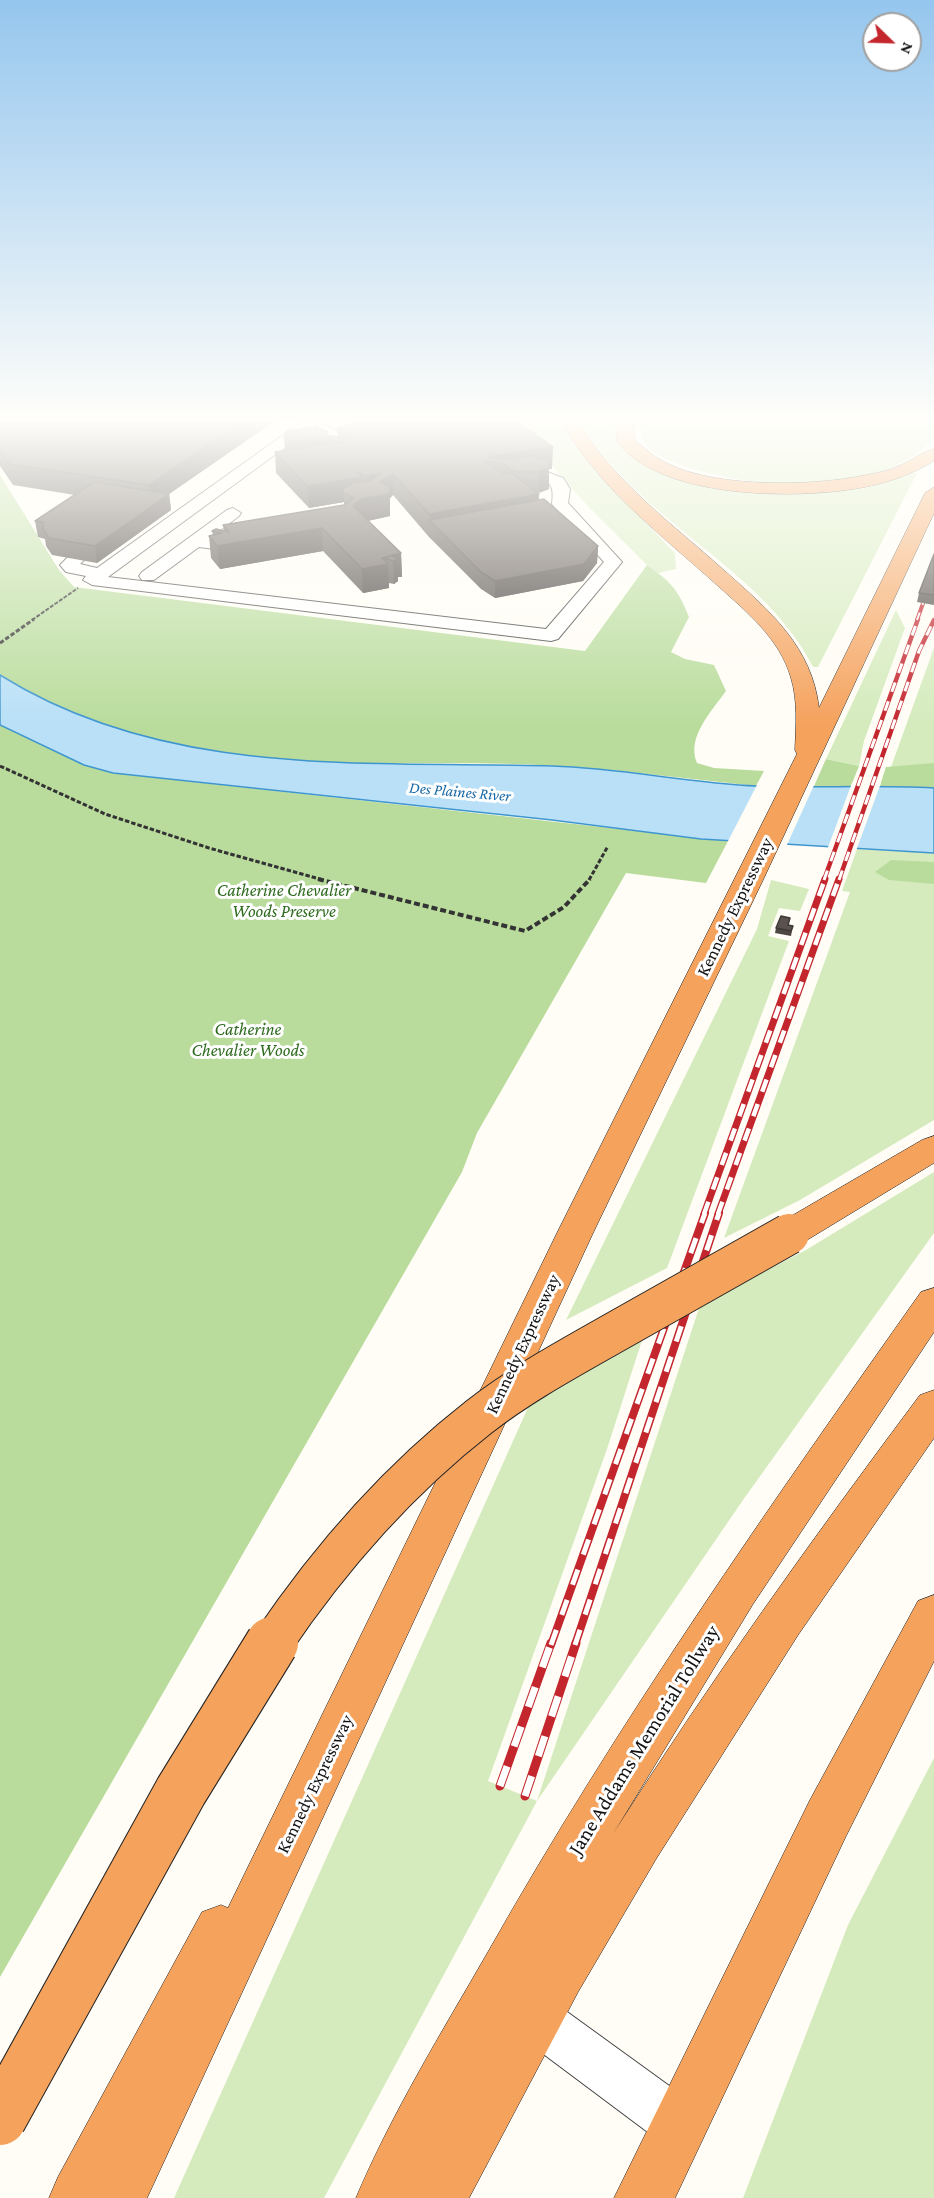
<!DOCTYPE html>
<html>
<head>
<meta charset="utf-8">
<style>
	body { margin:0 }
	#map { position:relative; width:934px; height:2198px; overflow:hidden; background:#fffdf5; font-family:"Crimson Pro",serif }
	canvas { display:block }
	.north { position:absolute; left:862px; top:12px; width:60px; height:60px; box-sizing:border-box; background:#fff; border:2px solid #a0a0a0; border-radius:50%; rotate:113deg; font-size:16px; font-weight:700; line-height:24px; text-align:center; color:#111 }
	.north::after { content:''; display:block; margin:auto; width:21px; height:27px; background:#c4262e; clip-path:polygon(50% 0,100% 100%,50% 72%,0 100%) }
</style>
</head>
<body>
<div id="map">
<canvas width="934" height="2198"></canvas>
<div class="north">N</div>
</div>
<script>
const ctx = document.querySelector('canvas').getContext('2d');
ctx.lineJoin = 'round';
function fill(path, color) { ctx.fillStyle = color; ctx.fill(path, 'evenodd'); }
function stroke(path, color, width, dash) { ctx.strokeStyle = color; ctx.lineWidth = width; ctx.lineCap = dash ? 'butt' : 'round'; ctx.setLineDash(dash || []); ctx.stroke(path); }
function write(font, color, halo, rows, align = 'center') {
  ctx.font = font + ' "Crimson Pro",serif'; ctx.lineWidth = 6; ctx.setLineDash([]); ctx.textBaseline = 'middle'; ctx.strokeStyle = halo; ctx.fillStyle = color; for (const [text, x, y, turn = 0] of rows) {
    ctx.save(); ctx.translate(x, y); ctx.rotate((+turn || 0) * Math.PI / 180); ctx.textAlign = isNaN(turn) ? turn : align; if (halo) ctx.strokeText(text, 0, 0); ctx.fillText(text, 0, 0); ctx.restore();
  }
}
fill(new Path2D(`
	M527,418H558L593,469L675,553L676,569L658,573L647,565C611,527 540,467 527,418Z
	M579,418H620C583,474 775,495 805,493C828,492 852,492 874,486C888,482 903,473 917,473L818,667H813C772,585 681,540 619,473C604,456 588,439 579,418Z
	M646,418H934V438C918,455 899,466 877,473C816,491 747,486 687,467C673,462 648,454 642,438C640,435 641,429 640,425Z
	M896,610L905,628L864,741L859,766L826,759Z
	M934,648V788L880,786L886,767H891Z
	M857,849L934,853V1120L800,1200L724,1238L850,892L842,891Z
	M771,880L809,889L800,911L779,908L768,936L789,941L667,1268L566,1320L757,929Z
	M934,1172V1233L743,1500L537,1801L324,2198H174L530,1403L644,1334L607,1449L488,1781L537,1801L700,1305L806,1250Z
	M934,1758V2198H743L848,1925Z`), '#d5ebbd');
fill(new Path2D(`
	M0,475L59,570L74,587L585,651L647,565C671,582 678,589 689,617L671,652L685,659L714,665L726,691C712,711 686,737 697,763L714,768L764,771L756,786C690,779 623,770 557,766C463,760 369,767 275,760C179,753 82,727 0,675Z
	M0,725L113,773L728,841L706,883L626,873L477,1133L462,1172L0,1977Z
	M826,759L859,766L851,786H814Z
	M934,763V788L880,786L886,767Z
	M891,860L934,862V884L889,880L875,872Z`), '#b9dc9c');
const water = new Path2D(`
	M0,675C166,779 365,761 553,766C621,768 689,783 757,786C816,788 875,785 934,788V853L701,839L552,820L113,773L84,765L0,725Z`);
fill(water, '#b9e0f7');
stroke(water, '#3f96cf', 1.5);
fill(new Path2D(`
	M758,783H815L786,847L727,843Z
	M852,783H881L856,851L827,850Z`), '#fffdf5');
const minor = new Path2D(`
	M307,418H335L358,432L374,429L362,418H377L393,432L386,436L355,441L321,421L108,577L546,629L604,562L552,504C555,480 548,483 528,475L526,472L534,467L563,478L570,489L568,503L622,562L558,639L551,641L92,585L83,580L86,576L66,572L60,565L70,555L76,554L85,559L80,564L97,568Z
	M233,508L241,513L239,516L210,538L222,540L247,535L255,540L253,544L222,550L199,547L154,580H142L139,576L142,572L227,510Z
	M535,1994L552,2001L697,2106L704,2124L697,2142L679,2149L661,2142L518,2035L511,2018L518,2001Z`);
const highway = new Path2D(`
	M560,418H576C611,480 674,525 726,572C770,611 812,647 819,708L925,493L934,487V513L763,880L593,1233L147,2198H49L58,2177L202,1912L221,1905L228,1908L557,1233L797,754L795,750C796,726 798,701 791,678C780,639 747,612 718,586C662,535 595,486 560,418Z
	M622,418H638L633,425L635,439C641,445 648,452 656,457C703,489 812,487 866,475C878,473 891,470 901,465C912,460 922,452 934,449V461C914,473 893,481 870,486C806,500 660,501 617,441V425Z
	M934,1136V1163L802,1243L789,1247L776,1243L771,1234L776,1225L922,1140Z
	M934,1288V1332L753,1604L613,1834C709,1683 813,1538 920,1395L934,1390V1438L798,1635L656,1859L578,1992L469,2198H356C392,2113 442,2032 488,1952C618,1722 769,1507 921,1292Z
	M934,1595V1661L846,1836L675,2198H614L810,1800L918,1601Z`);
stroke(minor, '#444', 2);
stroke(highway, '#222', 1);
stroke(new Path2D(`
	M32,620L78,588`), '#333', 2, [4, 1.5]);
stroke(new Path2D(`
	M0,643L34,619
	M0,766L105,814L209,848L323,880
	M589,880L608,846`), '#333', 3, [4.5, 2]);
stroke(new Path2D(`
	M318,879L525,931L564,907L590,879`), '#333', 4, [6, 3]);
fill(minor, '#fff');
fill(highway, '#f5a25d');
const railFar4 = new Path2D(`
	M917,620L934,573`);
const railFar3 = new Path2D(`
	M824,880L918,619
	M839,880L919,651L934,620`);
const railFar2 = new Path2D(`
	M704,1214L825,879
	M718,1214L839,879`);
const railFar1 = new Path2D(`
	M551,1645L705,1213
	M575,1645L719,1213`);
const rail = new Path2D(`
	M500,1786L551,1643
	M525,1796L576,1643`);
stroke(railFar4, '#c4262e', 4);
stroke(railFar3, '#c4262e', 4.5);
stroke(railFar2, '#c4262e', 7);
stroke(railFar1, '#c4262e', 8);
stroke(rail, '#c4262e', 9);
stroke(railFar4, '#fff', 2, [8]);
stroke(railFar3, '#fff', 3, [10]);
stroke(railFar2, '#fff', 4.5, [13]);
stroke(railFar1, '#fff', 5, [16]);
stroke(rail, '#fff', 7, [21]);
const highwayBridgeFar1 = new Path2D(`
	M271,1645C329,1559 397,1481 479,1417C520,1385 566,1360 610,1335C670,1301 729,1268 789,1234`);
const highwayBridge = new Path2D(`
	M0,2119L181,1791L272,1643`);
stroke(highwayBridgeFar1, '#222', 42, []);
stroke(highwayBridge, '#222', 54, []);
stroke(highwayBridgeFar1, '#f5a25d', 40);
stroke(highwayBridge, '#f5a25d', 52);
fill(new Path2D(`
	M0,418H279L169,494L171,510L97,563L52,555L46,546L45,539L38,537L35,521L75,495L13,485L0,466Z
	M351,421L552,469H549V489L537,493L539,500L598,546L597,563L583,581L495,598L481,589L429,537L393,495L390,498V516L368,521L401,553L402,577H398V581L394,584L389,583V588L363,593L323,551L220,569L211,558L209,536L213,535L212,531L224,530L223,525L344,505V502L309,508L276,473L275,452L285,451L284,437L328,436L338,437L337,428L351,426Z
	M934,554V605L917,602L919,593Z
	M788,925L793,926L791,936L775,933L776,928Z`), '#4d4742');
fill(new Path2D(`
	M248,418H279L169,494L171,510L97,563L95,546L152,506L149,485Z
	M429,418H501L480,433L429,421Z
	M323,439L324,460L296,462L294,441Z
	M553,447L552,469H549V489L539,493V472L504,464L487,457Z
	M381,473L393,474V495L390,498V516L362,522L353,506L361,499L367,497L366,476Z
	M363,477L364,499L354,498L343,493L344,502L309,508L307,486Z
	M539,494L538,516L429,520V514Z
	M322,528L323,551L220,569L217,546Z
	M598,546L597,563L583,581L495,598V581Z
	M401,553L402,577H398V581L394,584L393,561L385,558V565L388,564L389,588L363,593L362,569L382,558Z`), '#3f3936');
const building = new Path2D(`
	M0,418H248L149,485L9,464L0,451Z
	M380,418H403L406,421L426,418H471L457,419L449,426L492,418H513L553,447L487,457L507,460L530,456L549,461V468L539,472H517L507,468L504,464L484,461L503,474L511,473L539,494L429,514L393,474L380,482L390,487L389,494L361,499L353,506L401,553L382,558L388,564L362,569L322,528L217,546L209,536L222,533L212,531L216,529L229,532L223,525L344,505L354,498L343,493L344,488L353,483L370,481L381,473L366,476L357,472L363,477L307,486L275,452L343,442L323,439L294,441L284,437L287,431L315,427L327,431L328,436L351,438L337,428L355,425L351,421Z
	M403,418H425L406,421Z
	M94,482L169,494L95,546L49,538L43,529V522L35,521Z
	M544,499L598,546L584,564L495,581L481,572L429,520Z
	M934,554V595L919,593Z
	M390,556L398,558L393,561L385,558Z
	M781,916L790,918L788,925L793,926L791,931L776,928Z`);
fill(building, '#5a524d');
stroke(building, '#3f3936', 1.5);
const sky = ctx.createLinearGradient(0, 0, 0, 725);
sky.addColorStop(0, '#95c6ee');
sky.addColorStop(0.58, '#fffefa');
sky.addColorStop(1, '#fffefa00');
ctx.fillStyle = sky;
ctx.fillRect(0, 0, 934, 725);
write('italic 16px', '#1768a6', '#fff', [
	["Des Plaines River",460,792,5]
]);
write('italic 18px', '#2f6b1f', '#fff', [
	["Catherine Chevalier",284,890],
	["Woods Preserve",284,911],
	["Catherine",248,1029],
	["Chevalier Woods",248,1050]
]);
write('18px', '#111', '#fff', [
	["Kennedy Expressway",735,907,-64],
	["Kennedy Expressway",523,1344,-65],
	["Kennedy Expressway",315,1784,-64]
]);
write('21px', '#111', '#fff', [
	["Jane Addams Memorial Tollway",644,1740,-58]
]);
</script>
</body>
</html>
